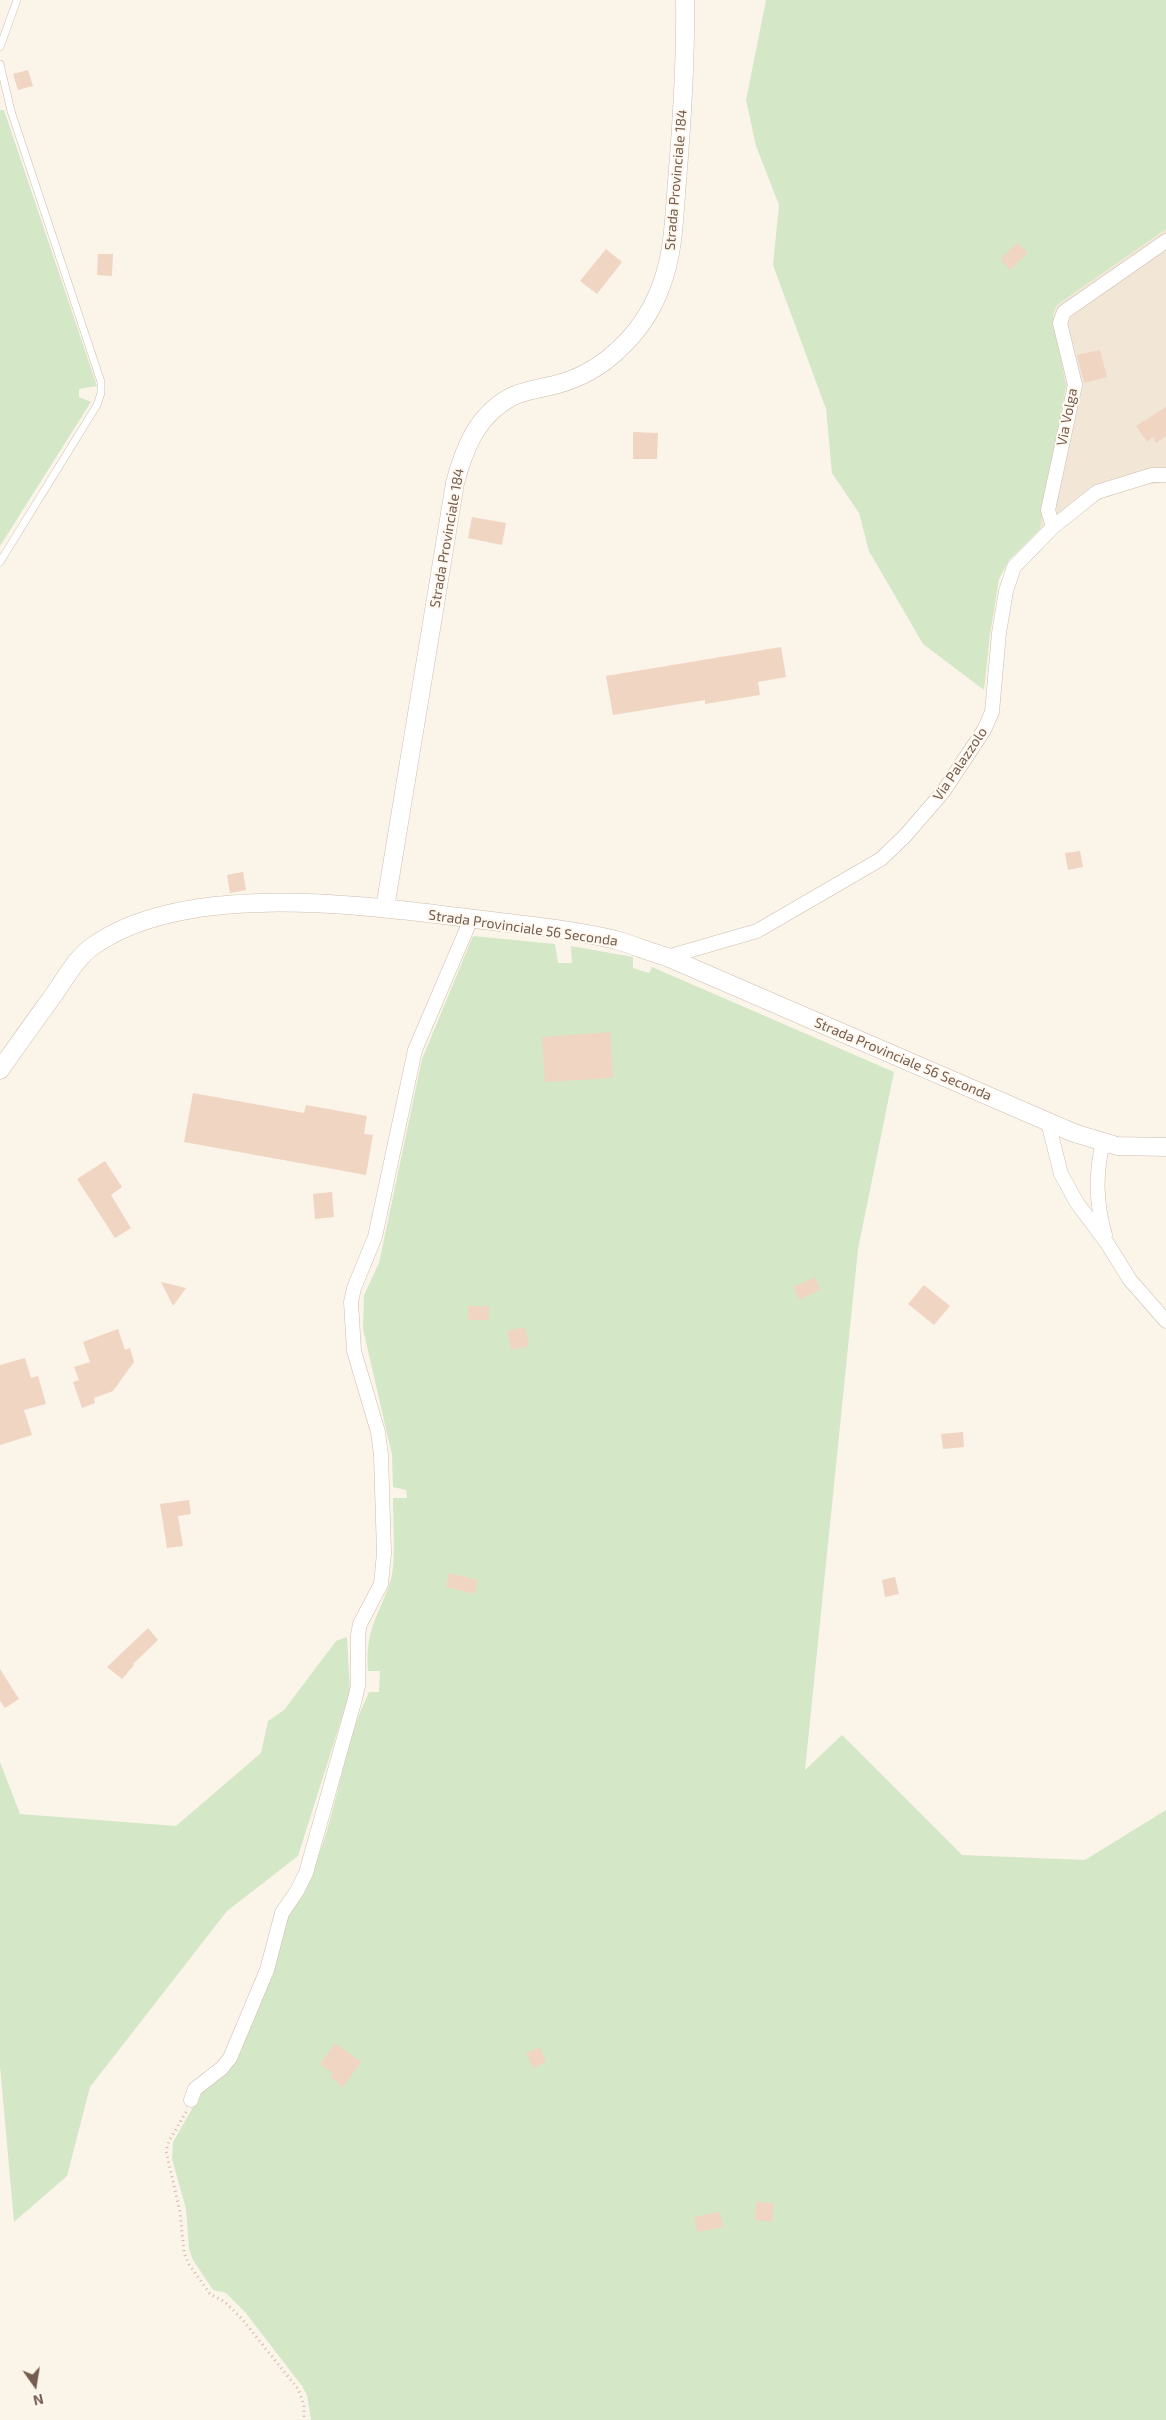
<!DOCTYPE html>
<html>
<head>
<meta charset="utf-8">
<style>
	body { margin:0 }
	#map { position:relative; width:1166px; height:2420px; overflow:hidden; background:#fbf4e9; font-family:"Exo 2",sans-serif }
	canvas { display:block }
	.north { position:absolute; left:10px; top:2360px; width:50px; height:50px; -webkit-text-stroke:4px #fef8ef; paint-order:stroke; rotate:167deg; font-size:14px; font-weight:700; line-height:20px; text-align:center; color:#745c4e }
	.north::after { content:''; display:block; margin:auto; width:18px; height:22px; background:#745c4e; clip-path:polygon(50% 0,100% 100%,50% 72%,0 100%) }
</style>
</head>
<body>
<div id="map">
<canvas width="1166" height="2420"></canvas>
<div class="north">N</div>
</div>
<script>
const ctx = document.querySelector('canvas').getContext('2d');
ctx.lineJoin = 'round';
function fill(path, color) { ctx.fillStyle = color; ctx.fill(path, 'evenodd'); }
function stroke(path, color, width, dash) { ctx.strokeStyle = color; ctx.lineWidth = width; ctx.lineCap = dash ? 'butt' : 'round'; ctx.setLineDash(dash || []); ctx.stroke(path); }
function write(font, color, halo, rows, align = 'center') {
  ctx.font = font + ' "Exo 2",sans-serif'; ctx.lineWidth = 4; ctx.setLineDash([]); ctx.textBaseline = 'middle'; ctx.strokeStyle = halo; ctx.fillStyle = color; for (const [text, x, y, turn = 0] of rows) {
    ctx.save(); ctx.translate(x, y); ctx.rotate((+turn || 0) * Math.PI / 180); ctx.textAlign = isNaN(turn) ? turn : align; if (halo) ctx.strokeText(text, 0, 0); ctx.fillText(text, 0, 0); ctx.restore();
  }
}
fill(new Path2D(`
	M1166,229V482L1141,486L1101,499L1067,524L1040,529L1066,386L1053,314L1057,305Z`), '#f2e7d7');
fill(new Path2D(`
	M766,0H1166V229L1057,305L1053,314L1066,386L1040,529L1009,560L999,579L990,635L984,690L923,644L869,551L859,513L832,473L826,409L773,265L779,205L756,146L746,100Z
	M0,110H4L97,386L79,389V397L91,402L0,546Z
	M473,936L555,944L558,963H572L571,946L633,957V968L649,973L652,967L894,1072L858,1249L805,1770L842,1735L962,1855L1085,1860L1166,1810V2420H311L307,2395L302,2386L245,2312L226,2293L213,2290L193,2260L189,2249L186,2209L172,2159L173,2142L204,2088L224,2074L288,1914C324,1866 334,1800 350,1742C354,1725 362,1708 369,1692H379L380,1671H368C365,1627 379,1617 391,1579C396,1564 393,1517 393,1498H407L406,1490L393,1487L392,1455L363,1329L364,1295L379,1263L422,1059Z
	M347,1637L350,1692L298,1856L227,1911L90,2087L67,2176L14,2222L0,2066V1762L20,1814L176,1826L261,1753L268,1721L284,1710L336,1641Z`), '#d4e8c8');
fill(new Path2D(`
	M28,70L33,86L18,90L13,74Z
	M1017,243L1028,253L1010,270L1000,259Z
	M606,249L622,262L597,294L580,281Z
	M98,254H113L112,276L97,275Z
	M1100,350L1107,377L1084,383L1077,355Z
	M1166,407V436L1156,443L1153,437L1147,442L1136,426Z
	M633,432L658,433L657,459H633Z
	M472,517L506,523L502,545L468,538Z
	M781,647L786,677L758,682L760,695L705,704V700L613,715L606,676Z
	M1080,851L1083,867L1068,870L1065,853Z
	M243,872L246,890L230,893L227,875Z
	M610,1032L613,1078L545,1082L542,1037Z
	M193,1093L304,1113L306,1105L367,1116L364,1134L373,1135L366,1175L184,1142Z
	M105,1161L122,1187L111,1195L131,1228L115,1238L77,1179Z
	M332,1192L334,1217L315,1219L313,1194Z
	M815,1277L820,1290L799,1300L793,1287Z
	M161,1282L186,1288L173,1306Z
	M924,1285L950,1306L934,1325L908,1304Z
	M468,1306H489V1320H468Z
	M525,1327L529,1346L511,1350L507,1331Z
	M118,1329L125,1350L130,1348L134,1362L113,1391L94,1398L95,1403L82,1408L73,1382L79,1380L74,1367L90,1362L83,1342Z
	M25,1358L31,1378L38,1376L46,1404L24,1410L32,1435L0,1445V1365Z
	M963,1432L964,1447L943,1449L941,1434Z
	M189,1500L191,1514L178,1516L183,1546L167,1548L160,1504Z
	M449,1573L478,1580L475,1594L446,1587Z
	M895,1577L899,1594L885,1597L882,1580Z
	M148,1628L158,1640L133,1664L134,1665L122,1679L107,1667Z
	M0,1669L19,1699L5,1708L0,1701Z
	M335,2043L361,2062L343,2087L330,2077L333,2073L320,2064Z
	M540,2047L546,2062L533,2068L526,2053Z
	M756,2202L774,2203L772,2222L755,2220Z
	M720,2212L723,2227L697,2232L694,2217Z`), '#efd5c2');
const service = new Path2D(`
	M0,47L17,0
	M0,64L11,111L101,382V393L97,405L0,562`);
const minor = new Path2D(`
	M1053,527L1048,510L1075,385L1060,323L1064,312L1166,241
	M667,957L757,931L881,859L905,836L943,792L984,730L992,712L999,633L1006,591L1014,567L1053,527L1097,492L1152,475H1166
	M1048,1122L1061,1174L1077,1203L1107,1243L1130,1280L1166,1321
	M1103,1142C1095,1175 1096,1203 1105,1235
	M191,2100L195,2089L222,2068L230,2058L267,1970L282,1913L297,1891L306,1873L355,1699L358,1686V1635L360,1624L381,1584L384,1553L381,1455L378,1432L354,1351L351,1302L354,1288L375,1237L415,1050L471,919`);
const tertiary = new Path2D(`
	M385,908L455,483C464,449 477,415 511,397C525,390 543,388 558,384C580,378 600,367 617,351C636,334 652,311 661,286C674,253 674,216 677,182C682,121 686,61 685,0
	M0,1070C18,1044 37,1018 55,993C66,977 77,957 93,946C183,882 354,904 459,917C511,924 566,928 616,940C633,945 650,952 667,957L1074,1133L1117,1146L1166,1147`);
stroke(service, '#cdbdaf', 8);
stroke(minor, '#cdbdaf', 15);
stroke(tertiary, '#cdbdaf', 19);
stroke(new Path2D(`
	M186,2112L169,2141L166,2151L180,2212L184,2252L188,2263L210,2294L225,2302L242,2319L298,2389L304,2405V2420`), '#d4b8a5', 3, [1, 4]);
stroke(service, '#fff', 7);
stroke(minor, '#fff', 14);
stroke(tertiary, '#fff', 18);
write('14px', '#745c4e', '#fef8ef', [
	["Strada Provinciale 184",676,180,-85],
	["Via Volga",1067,417,-79],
	["Strada Provinciale 184",447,538,-80],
	["Via Palazzolo",960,764,-56],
	["Strada Provinciale 56 Seconda",523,928,8],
	["Strada Provinciale 56 Seconda",903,1059,23]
]);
</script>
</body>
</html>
